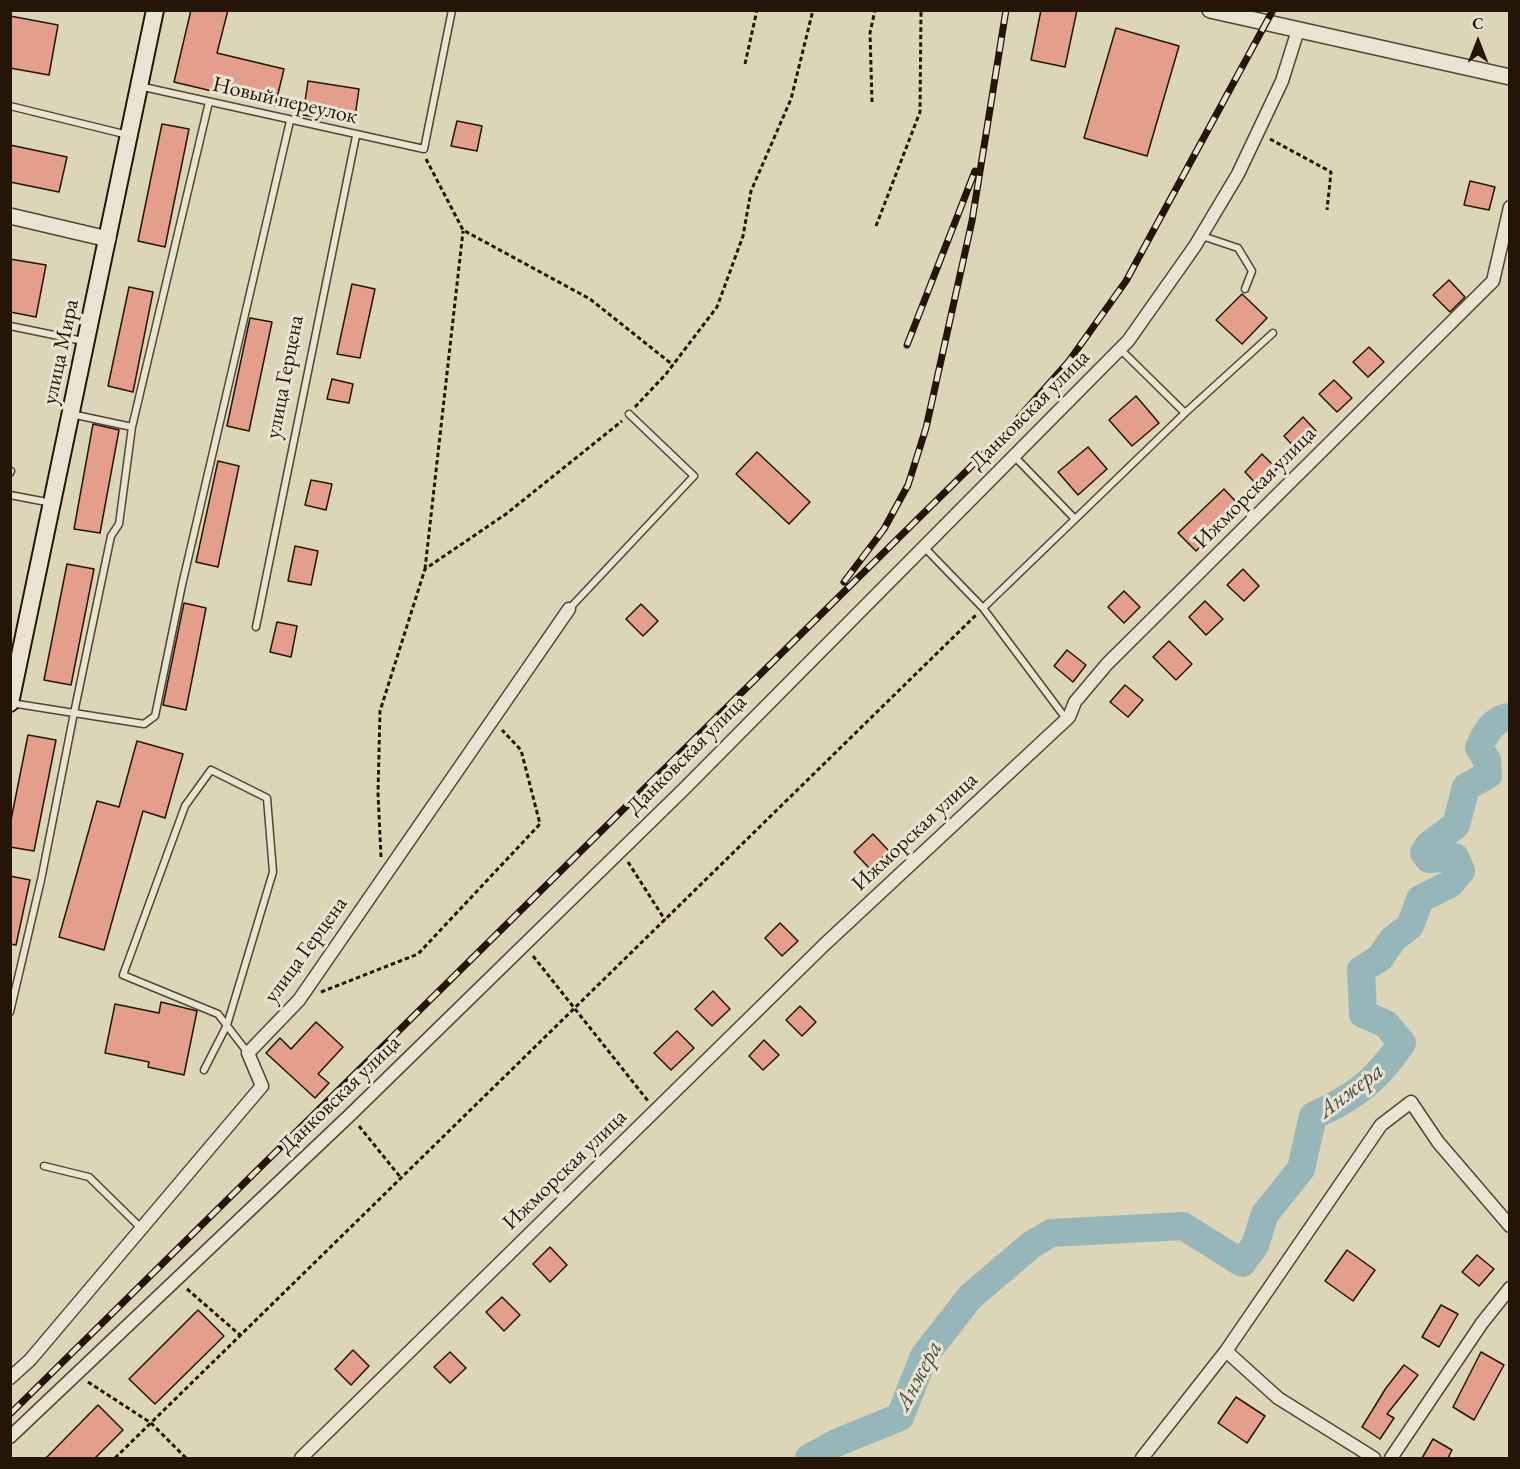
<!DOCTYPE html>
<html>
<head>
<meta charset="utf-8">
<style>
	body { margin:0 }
	#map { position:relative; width:1520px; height:1469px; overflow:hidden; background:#dcd5b8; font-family:"EB Garamond",serif }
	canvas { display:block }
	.frame { position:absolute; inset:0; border:12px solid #241506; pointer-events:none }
	.north { position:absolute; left:1448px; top:12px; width:60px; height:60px; -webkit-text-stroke:4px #e8e4d1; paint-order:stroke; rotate:0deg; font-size:16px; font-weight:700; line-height:24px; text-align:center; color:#241506 }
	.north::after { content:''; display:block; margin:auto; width:21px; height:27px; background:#241506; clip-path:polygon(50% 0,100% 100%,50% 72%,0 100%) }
</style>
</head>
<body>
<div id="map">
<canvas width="1520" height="1469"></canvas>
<div class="frame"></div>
<div class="north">С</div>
</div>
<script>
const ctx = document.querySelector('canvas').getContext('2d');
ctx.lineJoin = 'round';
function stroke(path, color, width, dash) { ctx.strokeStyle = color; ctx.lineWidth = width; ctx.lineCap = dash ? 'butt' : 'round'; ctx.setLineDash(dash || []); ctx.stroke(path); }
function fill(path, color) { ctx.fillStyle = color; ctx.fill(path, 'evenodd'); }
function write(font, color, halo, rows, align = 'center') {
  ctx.font = font + ' "EB Garamond",serif'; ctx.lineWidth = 6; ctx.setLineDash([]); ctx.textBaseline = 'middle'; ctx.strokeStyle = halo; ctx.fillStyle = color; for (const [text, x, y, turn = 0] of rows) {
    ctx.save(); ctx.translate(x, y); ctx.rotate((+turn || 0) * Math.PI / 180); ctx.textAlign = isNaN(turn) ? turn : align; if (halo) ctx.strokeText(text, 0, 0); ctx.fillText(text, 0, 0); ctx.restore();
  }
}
stroke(new Path2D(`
	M809,1458L836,1443L900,1417L924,1356L970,1297L1031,1245L1051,1233L1183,1226L1242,1263L1255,1245L1265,1214L1301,1169L1313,1116C1355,1097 1376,1081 1402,1043L1386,1024L1363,1014L1361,970L1380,958L1393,939L1410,926L1420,899L1450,884L1461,871L1455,857L1429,859L1424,853L1429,845L1456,825L1466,787L1488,775L1487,760L1479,748C1484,735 1493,718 1510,717`), '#96b6b9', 28);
const building = new Path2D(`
	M191,10H228L217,53L284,69L275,106L174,82Z
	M1041,10H1077L1065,67L1031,60Z
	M10,16L58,25L49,75L10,68Z
	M1116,28L1179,46L1147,156L1084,138Z
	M308,81L359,89L354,123L303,115Z
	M457,121L482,126L477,151L451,146Z
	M162,124L189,129L165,247L138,241Z
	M10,145L67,157L59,192L10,182Z
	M1470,181L1495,187L1489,210L1464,205Z
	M10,259L46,265L36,317L10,312Z
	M1449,280L1465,297L1450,312L1433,295Z
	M352,284L375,289L360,358L337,354Z
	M129,287L153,292L133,392L108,386Z
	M1242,294L1267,318L1242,344L1216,320Z
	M250,318L272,322L249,431L227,426Z
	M1369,347L1384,362L1368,377L1353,362Z
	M332,379L353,384L349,403L327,399Z
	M1334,380L1352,398L1337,412L1319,394Z
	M1136,396L1159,423L1132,446L1109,420Z
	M1303,417L1317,432L1298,451L1284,436Z
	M93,424L119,430L100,533L74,529Z
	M1088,447L1107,469L1078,495L1058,472Z
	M757,452L810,502L789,524L736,474Z
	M1262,454L1277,469L1259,487L1245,472Z
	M218,461L239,466L218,567L196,562Z
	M311,480L332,484L326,510L305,505Z
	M1224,489L1243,509L1196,551L1178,533Z
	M295,546L318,551L311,585L288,581Z
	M67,564L94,569L71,685L44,680Z
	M1243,569L1259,586L1244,601L1227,585Z
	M1124,591L1140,607L1124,623L1108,607Z
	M1205,601L1223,619L1206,635L1189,617Z
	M184,603L206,608L186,710L163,705Z
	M641,604L658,621L643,636L626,619Z
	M277,622L297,626L291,657L270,652Z
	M1169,641L1192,664L1176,680L1153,657Z
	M1067,650L1086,665L1073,682L1054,666Z
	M1125,685L1143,700L1128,717L1110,702Z
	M28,735L56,740L34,851L10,847V825Z
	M137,741L183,754L165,818L143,811L104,950L59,937L97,801L119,807Z
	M873,834L889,851L870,869L854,852Z
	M10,876L30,880L16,945L10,944Z
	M780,923L798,941L782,956L765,938Z
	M713,991L730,1009L712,1026L695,1009Z
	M161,1002L197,1011L184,1075L148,1067L149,1062L105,1053L115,1004L159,1013Z
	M800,1006L816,1022L802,1036L786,1020Z
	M316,1022L343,1047L318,1074L329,1083L315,1098L266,1053L280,1038L291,1049Z
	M677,1031L694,1048L671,1070L654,1053Z
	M764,1040L779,1055L763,1070L749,1056Z
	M550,1247L567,1265L550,1282L533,1264Z
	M1347,1250L1375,1270L1353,1301L1325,1281Z
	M1477,1255L1494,1269L1479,1286L1462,1272Z
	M502,1297L520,1315L504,1331L486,1312Z
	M1441,1305L1458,1314L1439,1347L1422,1337Z
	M198,1310L224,1336L155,1404L129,1379Z
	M353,1350L369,1366L351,1385L335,1369Z
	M450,1352L466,1368L450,1383L434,1367Z
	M1481,1352L1504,1365L1474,1420L1453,1407Z
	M1404,1365L1418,1375L1387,1414L1394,1418L1380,1439L1362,1427L1386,1388Z
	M1236,1397L1265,1416L1247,1443L1218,1423Z
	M98,1405L123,1430L95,1458H46Z
	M1433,1439L1452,1450L1448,1458H1422Z`);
fill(building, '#e39f8b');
stroke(building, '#241506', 1.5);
const service = new Path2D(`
	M139,86L424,149L452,10
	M10,106L128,135
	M1202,236L1238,248L1252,271L1245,289
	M10,326L83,341
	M1185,413L1273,333
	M132,427L209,102
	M1014,456L1075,519
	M10,473L11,471
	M10,495L52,503
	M924,547L983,608L1185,413L1120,349
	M983,608L1067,720
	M569,609L694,476L629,414
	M256,627L356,136
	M11,703L74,713L111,536L119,524L132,427L71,414
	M10,1012L41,880L74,713L144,724L155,716L182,585L290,121
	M204,1070L227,1025L273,872L267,798L211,770L185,806L123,975L218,1014L248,1053
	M44,1166L89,1177L141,1228`);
const minor = new Path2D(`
	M1226,1351L1278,1398L1374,1458
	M10,1378L30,1360L262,1086L248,1053L299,1000L569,609
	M10,1437L350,1115L685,788L1128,341L1195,246L1238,174L1282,81L1298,30
	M301,1458L824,945L1069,717L1075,702L1107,664L1493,281L1510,207
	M1142,1458L1226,1351L1381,1125L1411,1102L1438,1142L1510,1226
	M1391,1458L1482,1323L1510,1288`);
const tertiary = new Path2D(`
	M1210,10L1510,77
	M10,216L108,239`);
const secondary = new Path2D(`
	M10,703L155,10`);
stroke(service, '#524532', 9);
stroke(minor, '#524532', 15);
stroke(tertiary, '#524532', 18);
stroke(secondary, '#241506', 20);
stroke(new Path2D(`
	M745,64L757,10
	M872,102L870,33L875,10
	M1270,139L1331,172L1327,210
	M426,159L463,230L590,299L673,365
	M876,226L920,112L921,10
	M635,407L666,374L717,307L743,236L751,191L791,99L813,10
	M425,569L463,231
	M381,857L378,793L380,711L425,569L506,514L622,421
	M628,862L665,920
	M533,956L648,1101
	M321,992L418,954L540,824L521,750L502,730
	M359,1126L401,1178
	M187,1289L240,1335
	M88,1382L151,1423L186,1458
	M115,1458L977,614`), '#241506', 3, [4.5, 3]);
stroke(service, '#e8e4d1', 6);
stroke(minor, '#e8e4d1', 12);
stroke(tertiary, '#e8e4d1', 15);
stroke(secondary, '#e8e4d1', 16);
const rail = new Path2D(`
	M907,345L975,171
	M844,582L884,529L908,485L926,428L972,221L1006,10
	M10,1414L1006,432L1069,361L1126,281L1273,10`);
stroke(rail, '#241506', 7);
stroke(rail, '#e8e4d1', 4.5, [14]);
write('22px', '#241506', '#e8e4d1', [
	["Новый переулок",285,101,13],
	["улица Мира",61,352,-78],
	["улица Герцена",285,377,-79],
	["Данковская улица",1030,410,-45],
	["Ижморская улица",1255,488,-45],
	["Данковская улица",687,755,-45],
	["Ижморская улица",915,832,-43],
	["улица Герцена",306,950,-54],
	["Данковская улица",340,1095,-44],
	["Ижморская улица",565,1170,-44]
]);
write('italic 24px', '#4c4d45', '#e8e4d1', [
	["Анжера",1351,1091,-37],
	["Анжера",919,1376,-62]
]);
</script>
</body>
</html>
